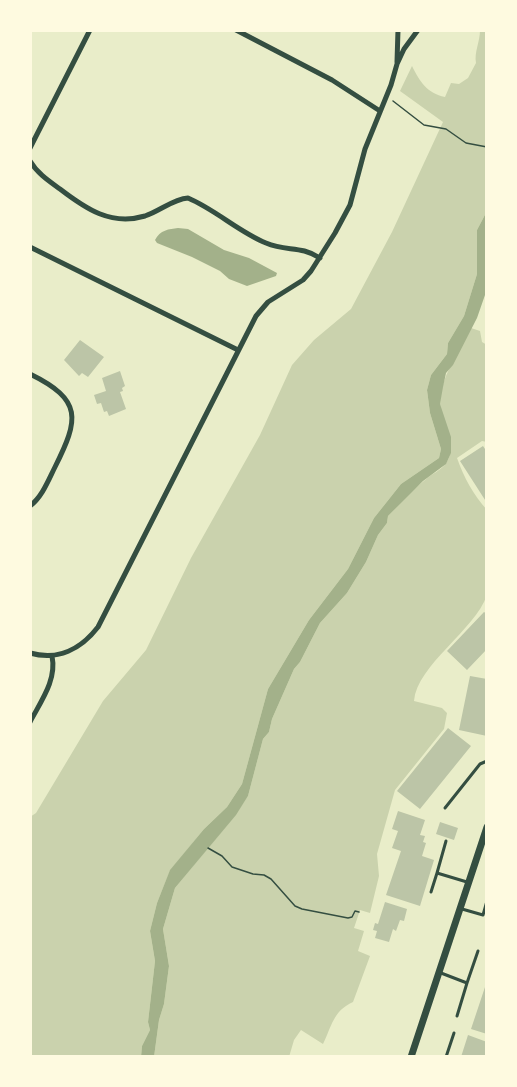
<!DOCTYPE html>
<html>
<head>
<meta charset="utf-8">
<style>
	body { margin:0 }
	#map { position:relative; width:517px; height:1087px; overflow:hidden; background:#e9edc9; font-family:"Work Sans",sans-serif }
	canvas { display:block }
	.frame { position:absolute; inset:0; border:32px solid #fefae0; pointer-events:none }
</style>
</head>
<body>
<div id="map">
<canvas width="517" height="1087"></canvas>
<div class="frame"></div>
</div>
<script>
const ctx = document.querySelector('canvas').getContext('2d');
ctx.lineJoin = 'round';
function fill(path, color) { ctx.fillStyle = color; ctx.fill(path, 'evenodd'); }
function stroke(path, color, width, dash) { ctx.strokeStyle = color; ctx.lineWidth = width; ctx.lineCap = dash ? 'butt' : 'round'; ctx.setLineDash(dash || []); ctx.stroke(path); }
fill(new Path2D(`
	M480,30H487V211L477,230V274L464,316L448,343L447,354L431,375L427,390L430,413L441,449L439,458L401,484L374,518L348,569L309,620L268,689L242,784L227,807L204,829L170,871L157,903L150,931L155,961L148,1022L150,1030L142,1046L141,1057H30V817L36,813L103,701L146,650L191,558L260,435L292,365L314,340L351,309L392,232L443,122L400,91L412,66C420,82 427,93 445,97L451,83L459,84L468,78L476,63C474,52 480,42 480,30Z
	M471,328L480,331L482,342L487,345V442L482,441L457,458C464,478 473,494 487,510V595C475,630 417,665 414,701L442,708L447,713L444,729L395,790L377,854L379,876L370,913L360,910L354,928L364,931L358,951L370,956L353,1002C333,1011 332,1026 323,1044L301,1030L294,1040L289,1057H154L159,1020L164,1004L169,966L163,929L175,888L235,815L248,796L263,739L269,732L272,719L294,669L300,662L320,623L347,593L366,562L378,535L387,523L388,516C400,504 412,490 425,480C431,474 442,470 446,463C460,443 441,424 440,405C439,378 460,351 471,328Z`), '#cad2ad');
fill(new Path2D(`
	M487,211L485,295L477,318L453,365L446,373L443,387L440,404L451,437V453L446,464L423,481L388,516L387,523L378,535L366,562L347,593L320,623L300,662L294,669L272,719L269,732L263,739L248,796L236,815L175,888L163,929L169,966L164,1004L159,1020L154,1057H141L142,1046L150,1030L148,1022L155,961L150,931L157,903L170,870L204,829L227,807L242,784L268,689L309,620L348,569L374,518L401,484L439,458L441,449L430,413L427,390L431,375L447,354L448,343L464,316L477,274V230Z
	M178,228L188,229L224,250L249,258L277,273L276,276L247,286L229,279L220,271L192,257L157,243L155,240C160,230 169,229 178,228Z`), '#a3b18a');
fill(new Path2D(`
	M80,340L104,357L88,377L82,373L79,376L64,360Z
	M120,371L125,386L122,388L123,391L120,392L126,409L109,416L107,411L104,412L101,403L97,404L94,395L106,391L102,378Z
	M483,446L487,452V503L460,461Z
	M484,612L487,614V649L467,670L447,651Z
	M470,676L487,679V736L459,730Z
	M448,728L471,746L420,809L397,791Z
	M398,811L425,820L420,835L425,836L423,842L426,843L422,856L434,860L420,906L386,895L401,851L392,848L398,831L392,829Z
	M440,822L458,828L454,840L436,834Z
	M385,902L407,909L404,921L400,920L396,931L393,929L389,942L375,938L377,931L373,930L375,923L378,924Z
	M487,981V1034L471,1029Z
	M468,1035L487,1042V1057H461Z`), '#bcc5a7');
stroke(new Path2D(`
	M393,101L424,125L446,129L466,143L487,147
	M208,848L222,856L232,867L253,874L264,875L271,879L295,906L302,909L348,918L352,917L355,911L359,912`), '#344e41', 1.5);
stroke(new Path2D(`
	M445,808L480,764L487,761
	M446,841L437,873L467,882
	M431,892L437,873
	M462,909L483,915L487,901
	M441,973L467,983L457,1016
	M467,983L478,951
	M446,1057L454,1033`), '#344e41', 3);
stroke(new Path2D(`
	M236,30L332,80L380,111
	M397,62L398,30
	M30,148L90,30
	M30,161C37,173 49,181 60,189C86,209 111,226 145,216C160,211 173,199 188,198C216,210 239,232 266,243C287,252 300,245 320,258
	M30,247L238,350
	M30,374C83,400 79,419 55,467C48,481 42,497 30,506
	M30,653C58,661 81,649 98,627L256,316L268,302L303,280L311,271L335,233L350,205L365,149L391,85L397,64L404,49L418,30
	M30,722C41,701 57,680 52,656`), '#344e41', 5);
stroke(new Path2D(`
	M411,1057L487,827`), '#344e41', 7);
</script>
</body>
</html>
